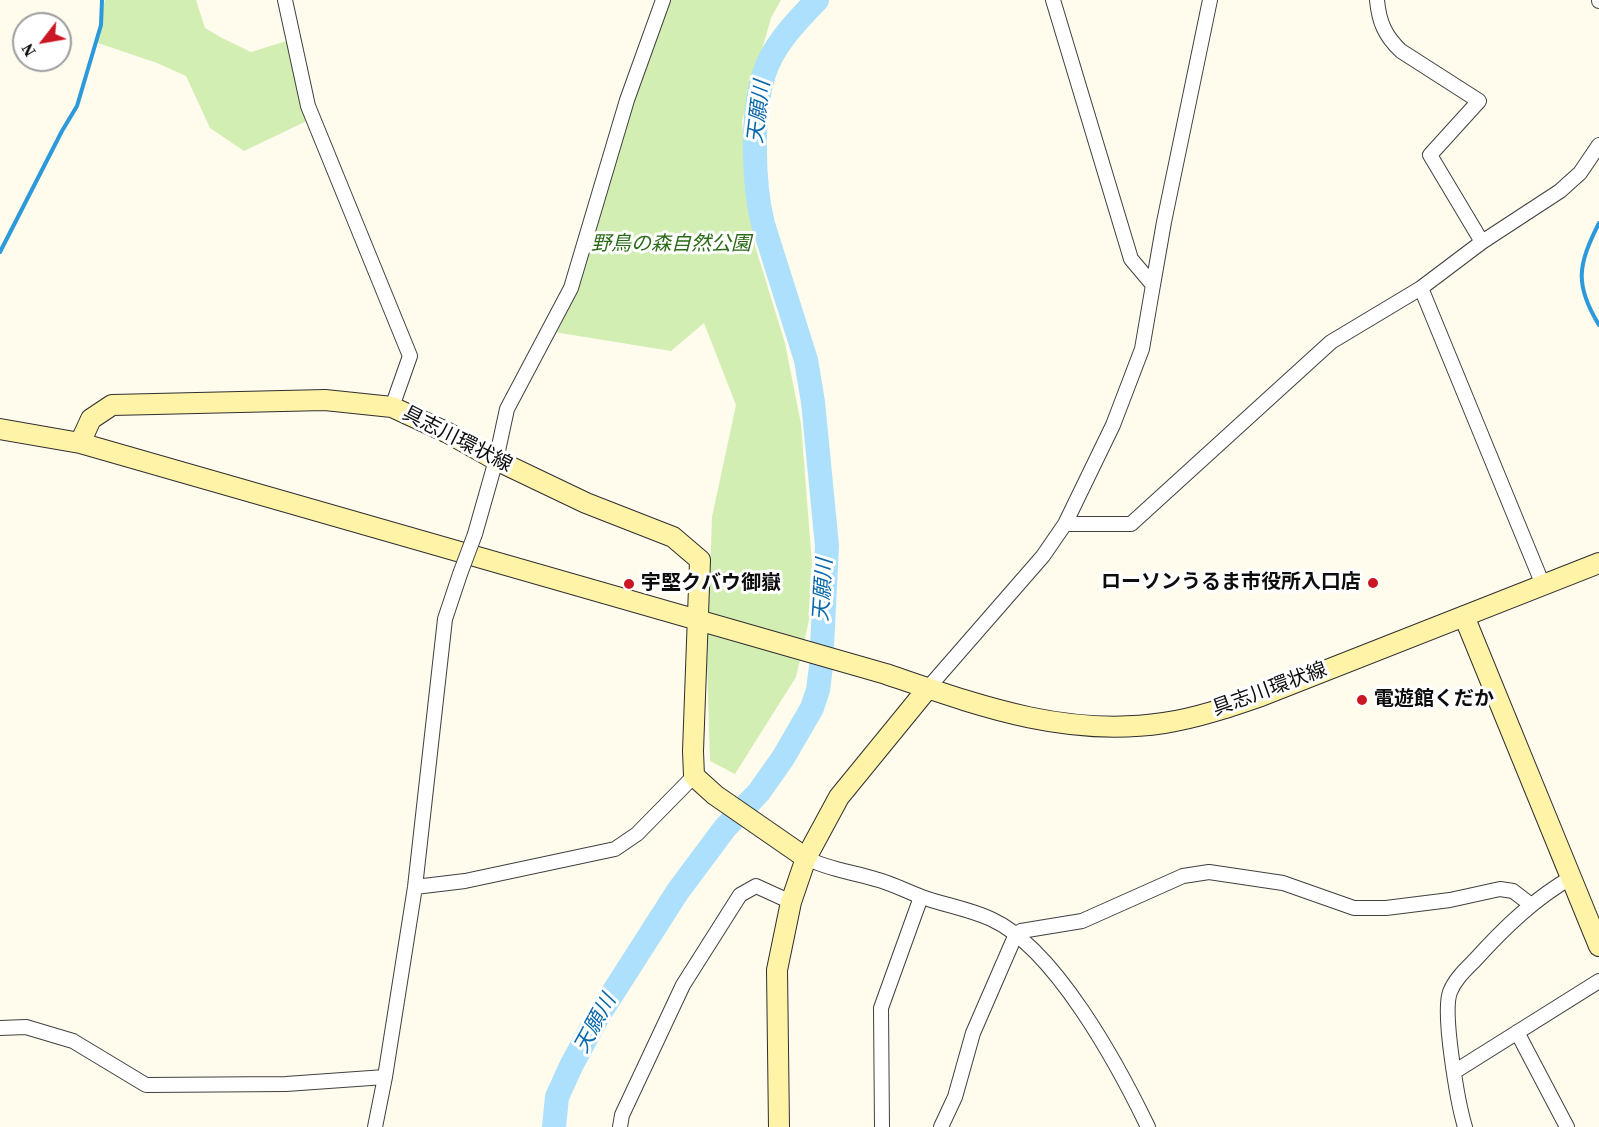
<!DOCTYPE html>
<html>
<head>
<meta charset="utf-8">
<style>
	body { margin:0 }
	#map { position:relative; width:1599px; height:1127px; overflow:hidden; background:#fffbed; font-family:"Source Serif 4",serif }
	canvas { display:block }
	.north { position:absolute; left:12px; top:12px; width:60px; height:60px; box-sizing:border-box; background:#fff; border:2px solid #9e9e9e; border-radius:50%; rotate:239deg; font-size:16px; font-weight:700; line-height:24px; text-align:center; color:#0d0d0d }
	.north::after { content:''; display:block; margin:auto; width:21px; height:27px; background:#cb1724; clip-path:polygon(50% 0,100% 100%,50% 72%,0 100%) }
</style>
</head>
<body>
<div id="map">
<canvas width="1599" height="1127"></canvas>
<div class="north">N</div>
</div>
<script>
const ctx = document.querySelector('canvas').getContext('2d');
ctx.lineJoin = 'round';
function fill(path, color) { ctx.fillStyle = color; ctx.fill(path, 'evenodd'); }
function stroke(path, color, width, dash) { ctx.strokeStyle = color; ctx.lineWidth = width; ctx.lineCap = dash ? 'butt' : 'round'; ctx.setLineDash(dash || []); ctx.stroke(path); }
function write(font, color, halo, rows, align = 'center') {
  ctx.font = font + ' "Source Serif 4","Noto Sans JP",serif'; ctx.lineWidth = 6; ctx.setLineDash([]); ctx.textBaseline = 'middle'; ctx.strokeStyle = halo; ctx.fillStyle = color; for (const [text, x, y, turn = 0] of rows) {
    ctx.save(); ctx.translate(x, y); ctx.rotate((+turn || 0) * Math.PI / 180); ctx.textAlign = isNaN(turn) ? turn : align; if (halo) ctx.strokeText(text, 0, 0); ctx.fillText(text, 0, 0); ctx.restore();
  }
}
fill(new Path2D(`
	M105,0H196L205,28L222,38L251,52L293,39L313,118L244,151L210,128L186,76L157,63L95,42Z
	M663,0H781L771,18L742,121L755,246L785,343L801,424L812,564L809,620L796,677L735,774L710,761L707,663L712,517L736,405L704,323L671,351L548,331L571,288Z`), '#d3eeb3');
stroke(new Path2D(`
	M1599,223C1578,265 1574,284 1599,325
	M0,252L62,131L77,106L101,25L102,0`), '#2c99db', 4);
stroke(new Path2D(`
	M554,1127L557,1097L571,1066L598,1016L678,891L725,828L759,792L783,758L812,708L818,690L821,666L827,546L813,402L806,360L763,224C753,184 751,114 764,74C773,45 796,22 817,0`), '#ace0fc', 24);
const street = new Path2D(`
	M285,0L308,106L410,356L392,407
	M1377,0C1379,22 1385,36 1401,51L1479,101L1430,155L1482,242
	M1599,0V1
	M1153,285L1164,222L1210,0
	M1421,288L1543,585
	M1065,524H1131L1331,342L1421,288L1482,242L1560,191L1580,173L1599,145
	M475,534L496,460L507,409L571,288L627,100L663,0
	M928,688L1043,556L1065,524L1113,425L1142,349L1153,285L1131,259L1053,0
	M806,858C827,869 852,872 875,879C891,883 906,891 922,897C944,905 969,909 991,919C1055,948 1118,1065 1148,1127
	M415,887L465,881L615,849L637,834L694,776
	M0,1028L26,1027L73,1041L146,1085L286,1084L385,1077
	M1517,1032L1567,1127
	M1454,1072L1599,981
	M375,1127L385,1077L415,887L445,619L460,574
	M620,1127L622,1115L683,985L740,895L756,886L791,902
	M882,1127L881,1008L921,897
	M941,1127L955,1097L973,1033L1016,934L1021,931L1082,921L1183,876L1209,872L1283,883L1354,908H1386L1450,900L1500,889L1513,891L1530,904
	M1465,1127C1458,1104 1442,1013 1450,992C1455,979 1466,969 1475,960C1505,927 1534,899 1572,877`);
const secondary = new Path2D(`
	M0,429L80,443L886,674C977,705 1065,738 1164,723C1197,718 1229,707 1261,696L1599,563
	M80,443L91,419L112,405L325,400L392,407L448,433L496,460L586,503L673,537L700,560L693,751L694,776L715,795L806,858L839,797L928,688
	M1464,616L1599,946
	M779,1127L777,970L791,902L806,858`);
stroke(street, '#404040', 16);
stroke(secondary, '#2f2f2f', 22);
stroke(street, '#fff', 14);
stroke(secondary, '#fff3a8', 20);
const streetBridge = new Path2D(`
	M460,574L475,534`);
stroke(streetBridge, '#404040', 16, []);
stroke(streetBridge, '#fff', 14);
for (const [x, y, r, color] of [
	[1373,583,6,"#cb1724"],
	[629,584,6,"#cb1724"],
	[1362,700,6,"#cb1724"]
]) { const dot = new Path2D(); dot.arc(x, y, r, 0, 2 * Math.PI); ctx.fillStyle = color; ctx.fill(dot); stroke(dot, '#fff', 2); }
write('italic 20px', '#2a6b17', '#fff', [
	["野鳥の森自然公園",671,245]
]);
write('20px', '#0d0d0d', '#fff', [
	["具志川環状線",457,440,27],
	["具志川環状線",1270,690,-20]
]);
write('bold 20px', '#0d0d0d', '#fff', [
	["ローソンうるま市役所入口店",1361,583,"right"],
	["宇堅クバウ御嶽",641,584],
	["電遊館くだか",1374,700]
], 'left');
write('italic 21px', '#0a69ab', '#fff', [
	["天願川",760,112,-83],
	["天願川",824,590,-86],
	["天願川",596,1024,-61]
]);
</script>
</body>
</html>
